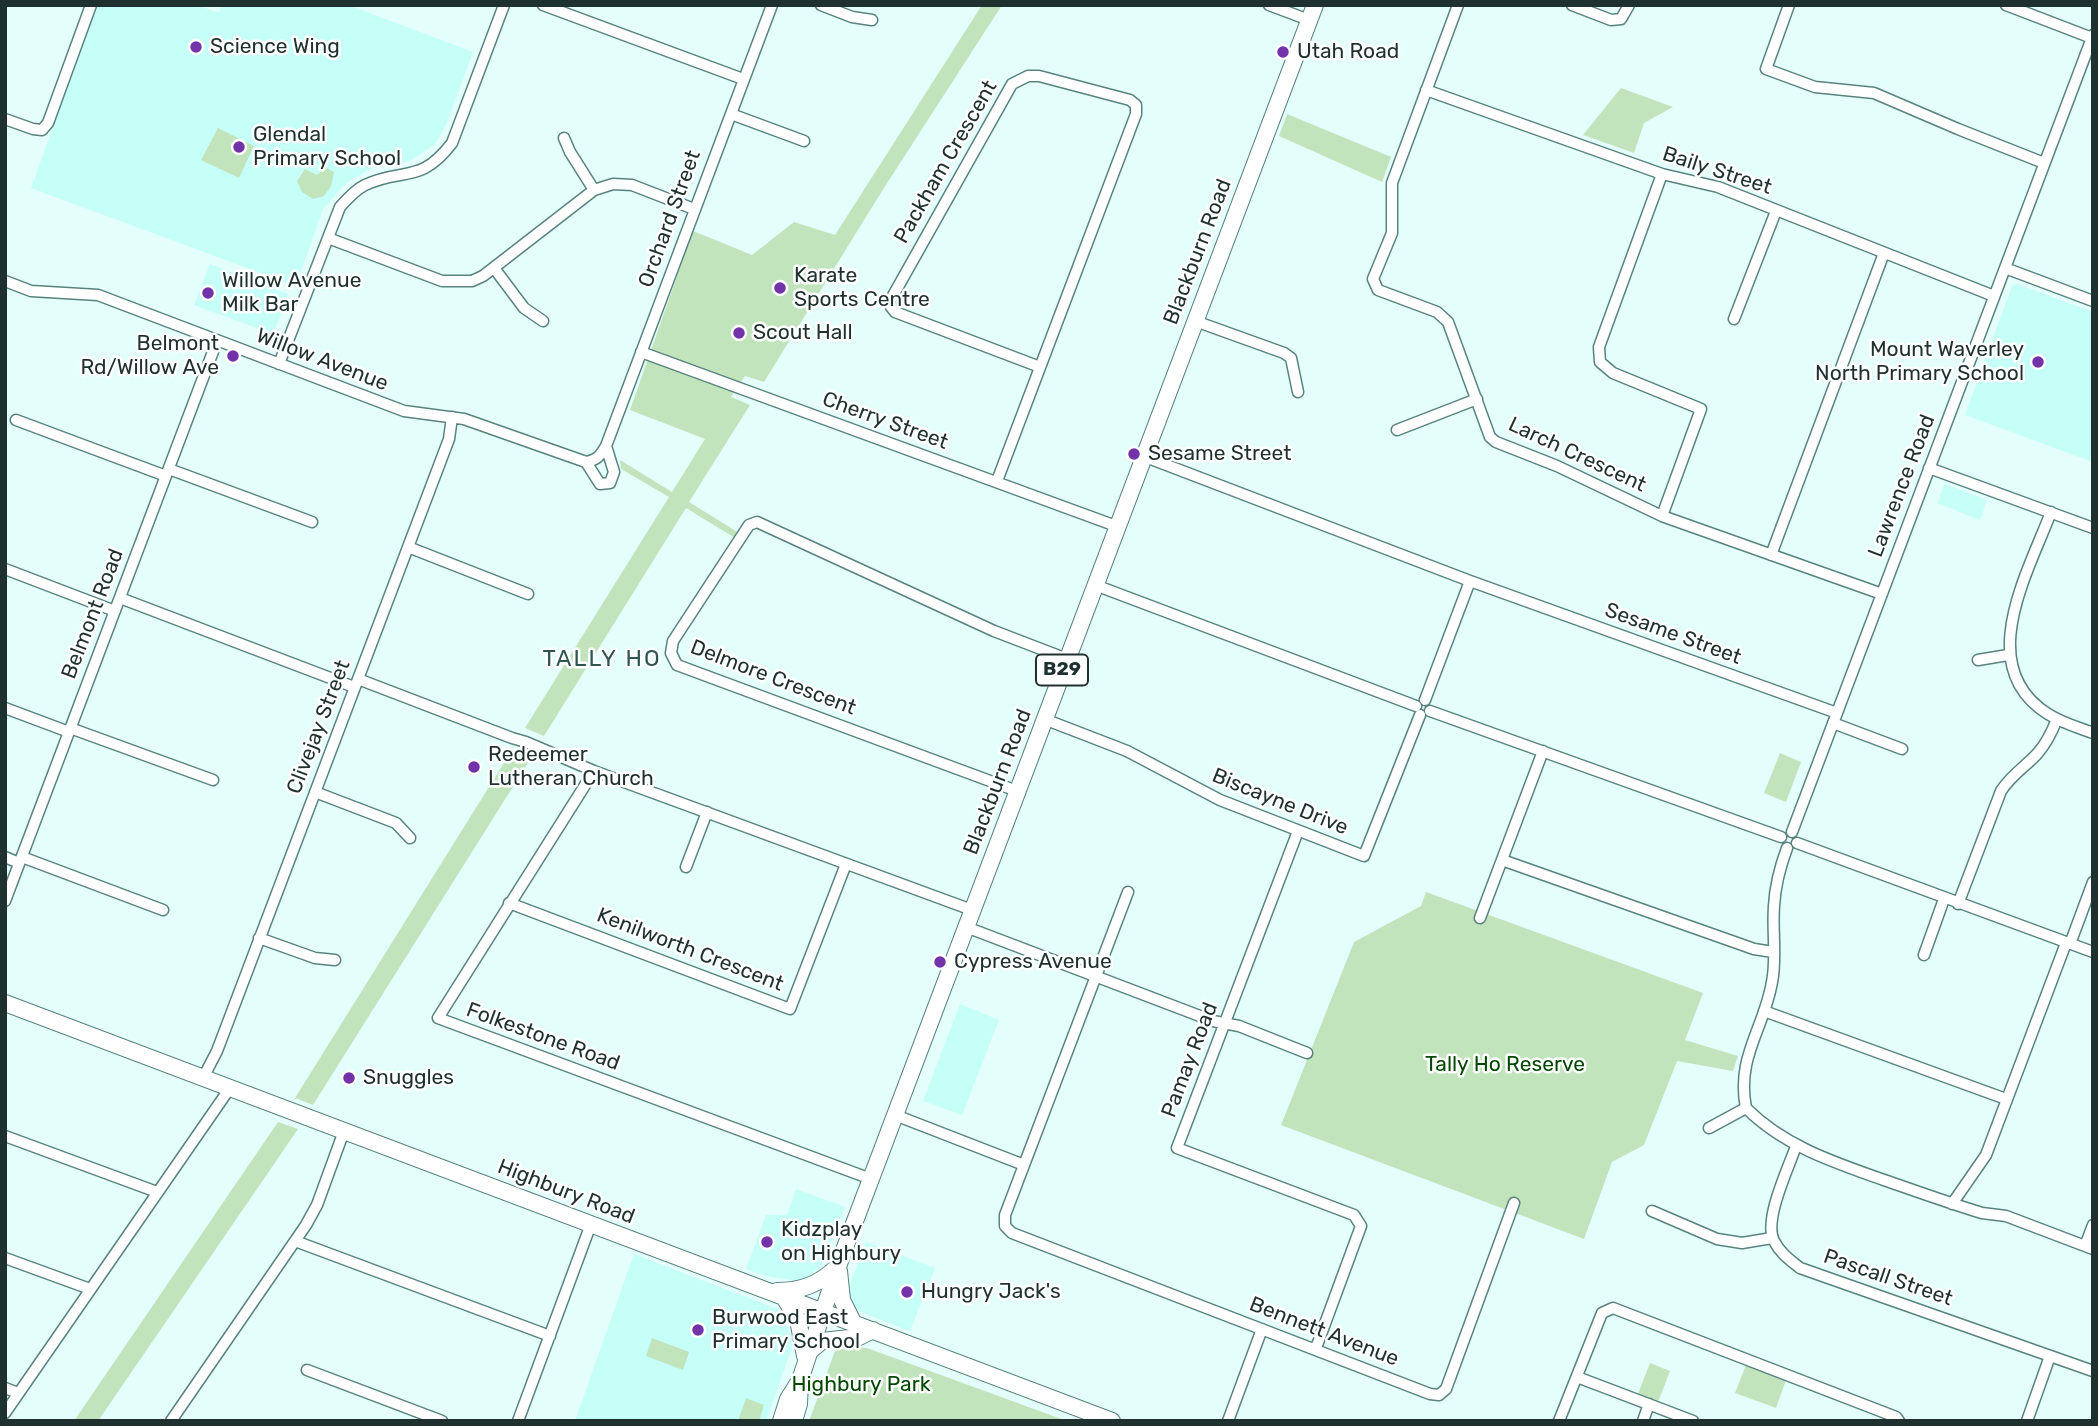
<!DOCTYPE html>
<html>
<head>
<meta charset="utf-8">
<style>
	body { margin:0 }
	#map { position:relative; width:2098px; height:1426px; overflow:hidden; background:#e3fefb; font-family:Rubik,sans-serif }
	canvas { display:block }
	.frame { position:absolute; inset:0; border:7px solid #1f312f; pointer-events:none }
</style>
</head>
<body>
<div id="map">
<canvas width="2098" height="1426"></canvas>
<div class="frame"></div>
</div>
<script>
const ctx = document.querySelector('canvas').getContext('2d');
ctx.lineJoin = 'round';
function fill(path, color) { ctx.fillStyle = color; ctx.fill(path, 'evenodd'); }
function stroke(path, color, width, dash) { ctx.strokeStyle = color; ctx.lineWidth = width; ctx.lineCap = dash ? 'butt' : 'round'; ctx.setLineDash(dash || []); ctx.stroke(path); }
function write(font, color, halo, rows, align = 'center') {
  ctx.font = font + ' Rubik,sans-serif'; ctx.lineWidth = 5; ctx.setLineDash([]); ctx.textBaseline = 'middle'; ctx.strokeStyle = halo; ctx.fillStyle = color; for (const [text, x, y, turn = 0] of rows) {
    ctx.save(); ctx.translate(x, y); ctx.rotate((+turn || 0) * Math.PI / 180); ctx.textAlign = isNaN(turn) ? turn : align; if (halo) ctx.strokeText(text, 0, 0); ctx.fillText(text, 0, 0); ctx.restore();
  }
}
fill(new Path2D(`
	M97,5H197L219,13L222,5H348L473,52L446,125L435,144L412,160L370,169L346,183L323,209L296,286L31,188Z
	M210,264L288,294L273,334L194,305Z
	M2017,284L2093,312V462L1965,415L2012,286Z
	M1945,484L1987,500L1980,520L1937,503Z
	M960,1004L999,1020L962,1115L923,1101Z
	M796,1189L845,1207L822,1265L809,1276L798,1281L765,1276L746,1269L766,1215H787Z
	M866,1242L935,1268L910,1331L861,1312L851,1303L848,1289Z
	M634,1254L780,1310L794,1342L766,1421H575Z`), '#c6fef8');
fill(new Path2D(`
	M982,5H1002L882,191L764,382L745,376L731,397L750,405L689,502L739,533L735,538L686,508L544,736L525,728L669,497L621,469L620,460L672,492L705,439L630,410L693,231L752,255L794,222L835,235Z
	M1621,88L1673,107L1644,123L1634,153L1583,135Z
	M1287,114L1391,157L1382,182L1279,136Z
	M218,128L254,146L239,178L201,160Z
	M326,168L334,172L331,186L324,196L313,199L302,192L297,181L305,169L317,175Z
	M512,750L531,758L313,1105L295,1098Z
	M1780,753L1801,762L1786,802L1764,793Z
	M1426,892L1703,993L1685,1040L1738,1056L1733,1071L1677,1061L1644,1145L1612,1162L1584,1239L1281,1125L1354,942L1421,906Z
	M278,1122L298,1129L98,1421H74Z
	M652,1338L689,1352L683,1370L646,1356Z
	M849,1347L867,1348L1067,1421H809L835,1351Z
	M1650,1363L1670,1371L1658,1402L1638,1394Z
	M1746,1365L1786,1380L1776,1408L1735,1393Z
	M746,1398L764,1405L759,1421H738Z`), '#c2e4bd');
const street = new Path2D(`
	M543,5L743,79
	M821,5L852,17L872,20
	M1269,5L1309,20
	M1458,5L1392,183V233L1373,279L1378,290L1437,312L1448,322L1490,437L1496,442L1557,466L1662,516L1882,594
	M1572,5L1611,20L1621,19L1629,5
	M1789,5L1766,69L1815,87L1874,93L1958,129L2044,163
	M2006,5L2092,38
	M1426,90L1662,174L1718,187L1994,296
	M731,114L804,141
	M5,119L33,129L42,130L48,123L91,5
	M564,138L570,152L594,190
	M1662,174L1599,347L1600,362L1613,373L1701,409L1662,516
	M328,238L442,281H472L483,276L594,190L613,184L632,185L694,209
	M494,268L524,308L543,321
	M2005,268L2093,301
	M5,281L31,291L98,295L404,411L464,419L586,462
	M1734,319L1776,211
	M1195,321L1284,353L1291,358L1298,392
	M641,352L1116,526
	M279,364L340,207C347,199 355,190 365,185C403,167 420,185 452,143L504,5
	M16,420L166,476
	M1397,430L1477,399
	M1143,456L1470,581L1837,713
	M586,462C597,460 600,456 606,446L772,5
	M586,462L600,484L610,483L614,472L606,446
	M1929,468L2093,528
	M169,469L312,522
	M997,481L1136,114V105L1130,100L1039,76H1028L1012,84L890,301L891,307L895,312L1040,367
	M2051,512C2028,573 1973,667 2048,714C2062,723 2077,727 2093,733
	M408,547L528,594
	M1771,555L1884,253
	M5,569L115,611
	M1095,585L1416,706
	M120,598L354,687
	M1978,660L2008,655
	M358,679L512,738L526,742L594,771L972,910
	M1425,700L1470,581
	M5,708L69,732
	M1430,711L1781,837
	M1044,719L1127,751L1220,800L1364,856L1420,715
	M1833,723L1902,749
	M70,728L213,780
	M594,771L438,1018L871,1179
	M1017,791L677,665L671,653L673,641L749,525L757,522L994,631L1067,659
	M315,792L396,823L410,838
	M1298,831L1177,1148L1354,1215L1361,1226L1316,1348
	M1792,832L2093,35
	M1797,843L2093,952
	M5,857L19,863
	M22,857L163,910
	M1502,860L1754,949L1773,952
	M686,867L707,812
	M1128,892L1005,1215V1226L1012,1233L1430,1394L1439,1395L1446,1389L1514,1203
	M5,901L217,341
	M509,903L790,1009L846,864
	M1958,904L2001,791C2011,775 2025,767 2037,754C2046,744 2052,732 2057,719
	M1480,918L1543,751
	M966,927L1213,1021L1239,1026L1307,1053
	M259,938L315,958L335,960
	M2070,944L2093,882
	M1924,955L1944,899
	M1764,1011L2006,1099
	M203,1078L217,1051L449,439L452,417
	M1746,1108C1784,1146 1833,1162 1884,1180C1916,1191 1949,1203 1982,1213L2006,1216L2093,1249
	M1746,1108C1736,1057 1764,1029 1772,982C1777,958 1772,931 1774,906C1775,886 1780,867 1787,848
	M895,1115L1024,1165
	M1709,1128L1746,1108
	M5,1136L157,1192
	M1796,1146C1789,1167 1763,1220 1774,1241C1780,1253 1790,1260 1800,1268L2093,1371
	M1952,1204L1986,1155L2066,943
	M1652,1211L1717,1239L1742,1243L1772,1238
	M295,1241L550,1336
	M2085,1246L2093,1225
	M5,1258L90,1289
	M307,1370L442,1421
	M1577,1377L1693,1421
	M5,1388L18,1393
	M5,1413L230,1088
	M171,1421L306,1225L317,1205L344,1131
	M518,1421L591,1224
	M1228,1421L1262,1329
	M1559,1421L1602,1313L1613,1308L1896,1417L1899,1421
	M1643,1421L1649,1404
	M2027,1421L2050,1356`);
const primary = new Path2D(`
	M5,1003L1112,1421
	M839,1271L842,1300L853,1322
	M777,1291C802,1291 820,1284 838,1266
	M784,1297L798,1320L805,1356
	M809,1352L822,1341L859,1337L873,1330
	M781,1421L788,1399L800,1380L841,1258L1315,5
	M794,1421L799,1404L800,1382`);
stroke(street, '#58837f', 13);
stroke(primary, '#58837f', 18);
stroke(street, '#fff', 10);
stroke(primary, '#fff', 16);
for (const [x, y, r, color] of [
	[196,47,7,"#7333a8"],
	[1283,52,7,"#7333a8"],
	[239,147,7,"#7333a8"],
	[780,288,7,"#7333a8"],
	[208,293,7,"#7333a8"],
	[739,333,7,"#7333a8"],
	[233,356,7,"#7333a8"],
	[2038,362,7,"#7333a8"],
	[1134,454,7,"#7333a8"],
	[474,767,7,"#7333a8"],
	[940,962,7,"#7333a8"],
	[349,1078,7,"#7333a8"],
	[767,1242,7,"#7333a8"],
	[907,1292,7,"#7333a8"],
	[698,1330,7,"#7333a8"]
]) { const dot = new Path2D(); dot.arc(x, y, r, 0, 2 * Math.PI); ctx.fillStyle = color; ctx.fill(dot); stroke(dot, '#fff', 2.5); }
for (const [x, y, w] of [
	[1062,670,52]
]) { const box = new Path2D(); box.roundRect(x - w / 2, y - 15.5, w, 31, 5); ctx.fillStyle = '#fff'; ctx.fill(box); stroke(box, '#1f312f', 2); }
write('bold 19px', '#1f312f', null, [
	["B29",1062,670]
]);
write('21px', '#1f312f', '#fff', [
	["Science Wing",210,47],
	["Utah Road",1297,52],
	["Glendal",253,135],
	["Primary School",253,159],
	["Karate",794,276],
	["Sports Centre",794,300],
	["Willow Avenue",222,281],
	["Milk Bar",222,305],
	["Scout Hall",753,333],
	["Belmont",219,344,"right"],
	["Rd/Willow Ave",219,368,"right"],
	["Mount Waverley",2024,350,"right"],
	["North Primary School",2024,374,"right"],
	["Sesame Street",1148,454],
	["Redeemer",488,755],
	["Lutheran Church",488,779],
	["Cypress Avenue",954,962],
	["Snuggles",363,1078],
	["Kidzplay",781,1230],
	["on Highbury",781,1254],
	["Hungry Jack's",921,1292],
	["Burwood East",712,1318],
	["Primary School",712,1342]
], 'left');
write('21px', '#1f312f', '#fff', [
	["Packham Crescent",946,162,-60],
	["Baily Street",1717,171,18],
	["Orchard Street",670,219,-70],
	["Blackburn Road",1198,252,-69],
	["Willow Avenue",322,360,21],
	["Cherry Street",885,421,20],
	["Larch Crescent",1577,455,25],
	["Lawrence Road",1902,486,-69],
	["Belmont Road",93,614,-69],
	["Sesame Street",1673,634,20],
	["Delmore Crescent",773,678,21],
	["Clivejay Street",319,727,-69],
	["Blackburn Road",998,782,-69],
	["Biscayne Drive",1280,802,22],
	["Kenilworth Crescent",690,950,21],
	["Folkestone Road",543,1037,20],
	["Pamay Road",1190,1060,-69],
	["Highbury Road",566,1192,21],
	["Pascall Street",1888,1278,19],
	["Bennett Avenue",1324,1332,21]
]);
write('21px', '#024900', '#fff', [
	["Tally Ho Reserve",1505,1065],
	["Highbury Park",861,1385]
]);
ctx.letterSpacing = '2px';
write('23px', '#2d5653', '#fff', [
	["TALLY HO",602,659]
]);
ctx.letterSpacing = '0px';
</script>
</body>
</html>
